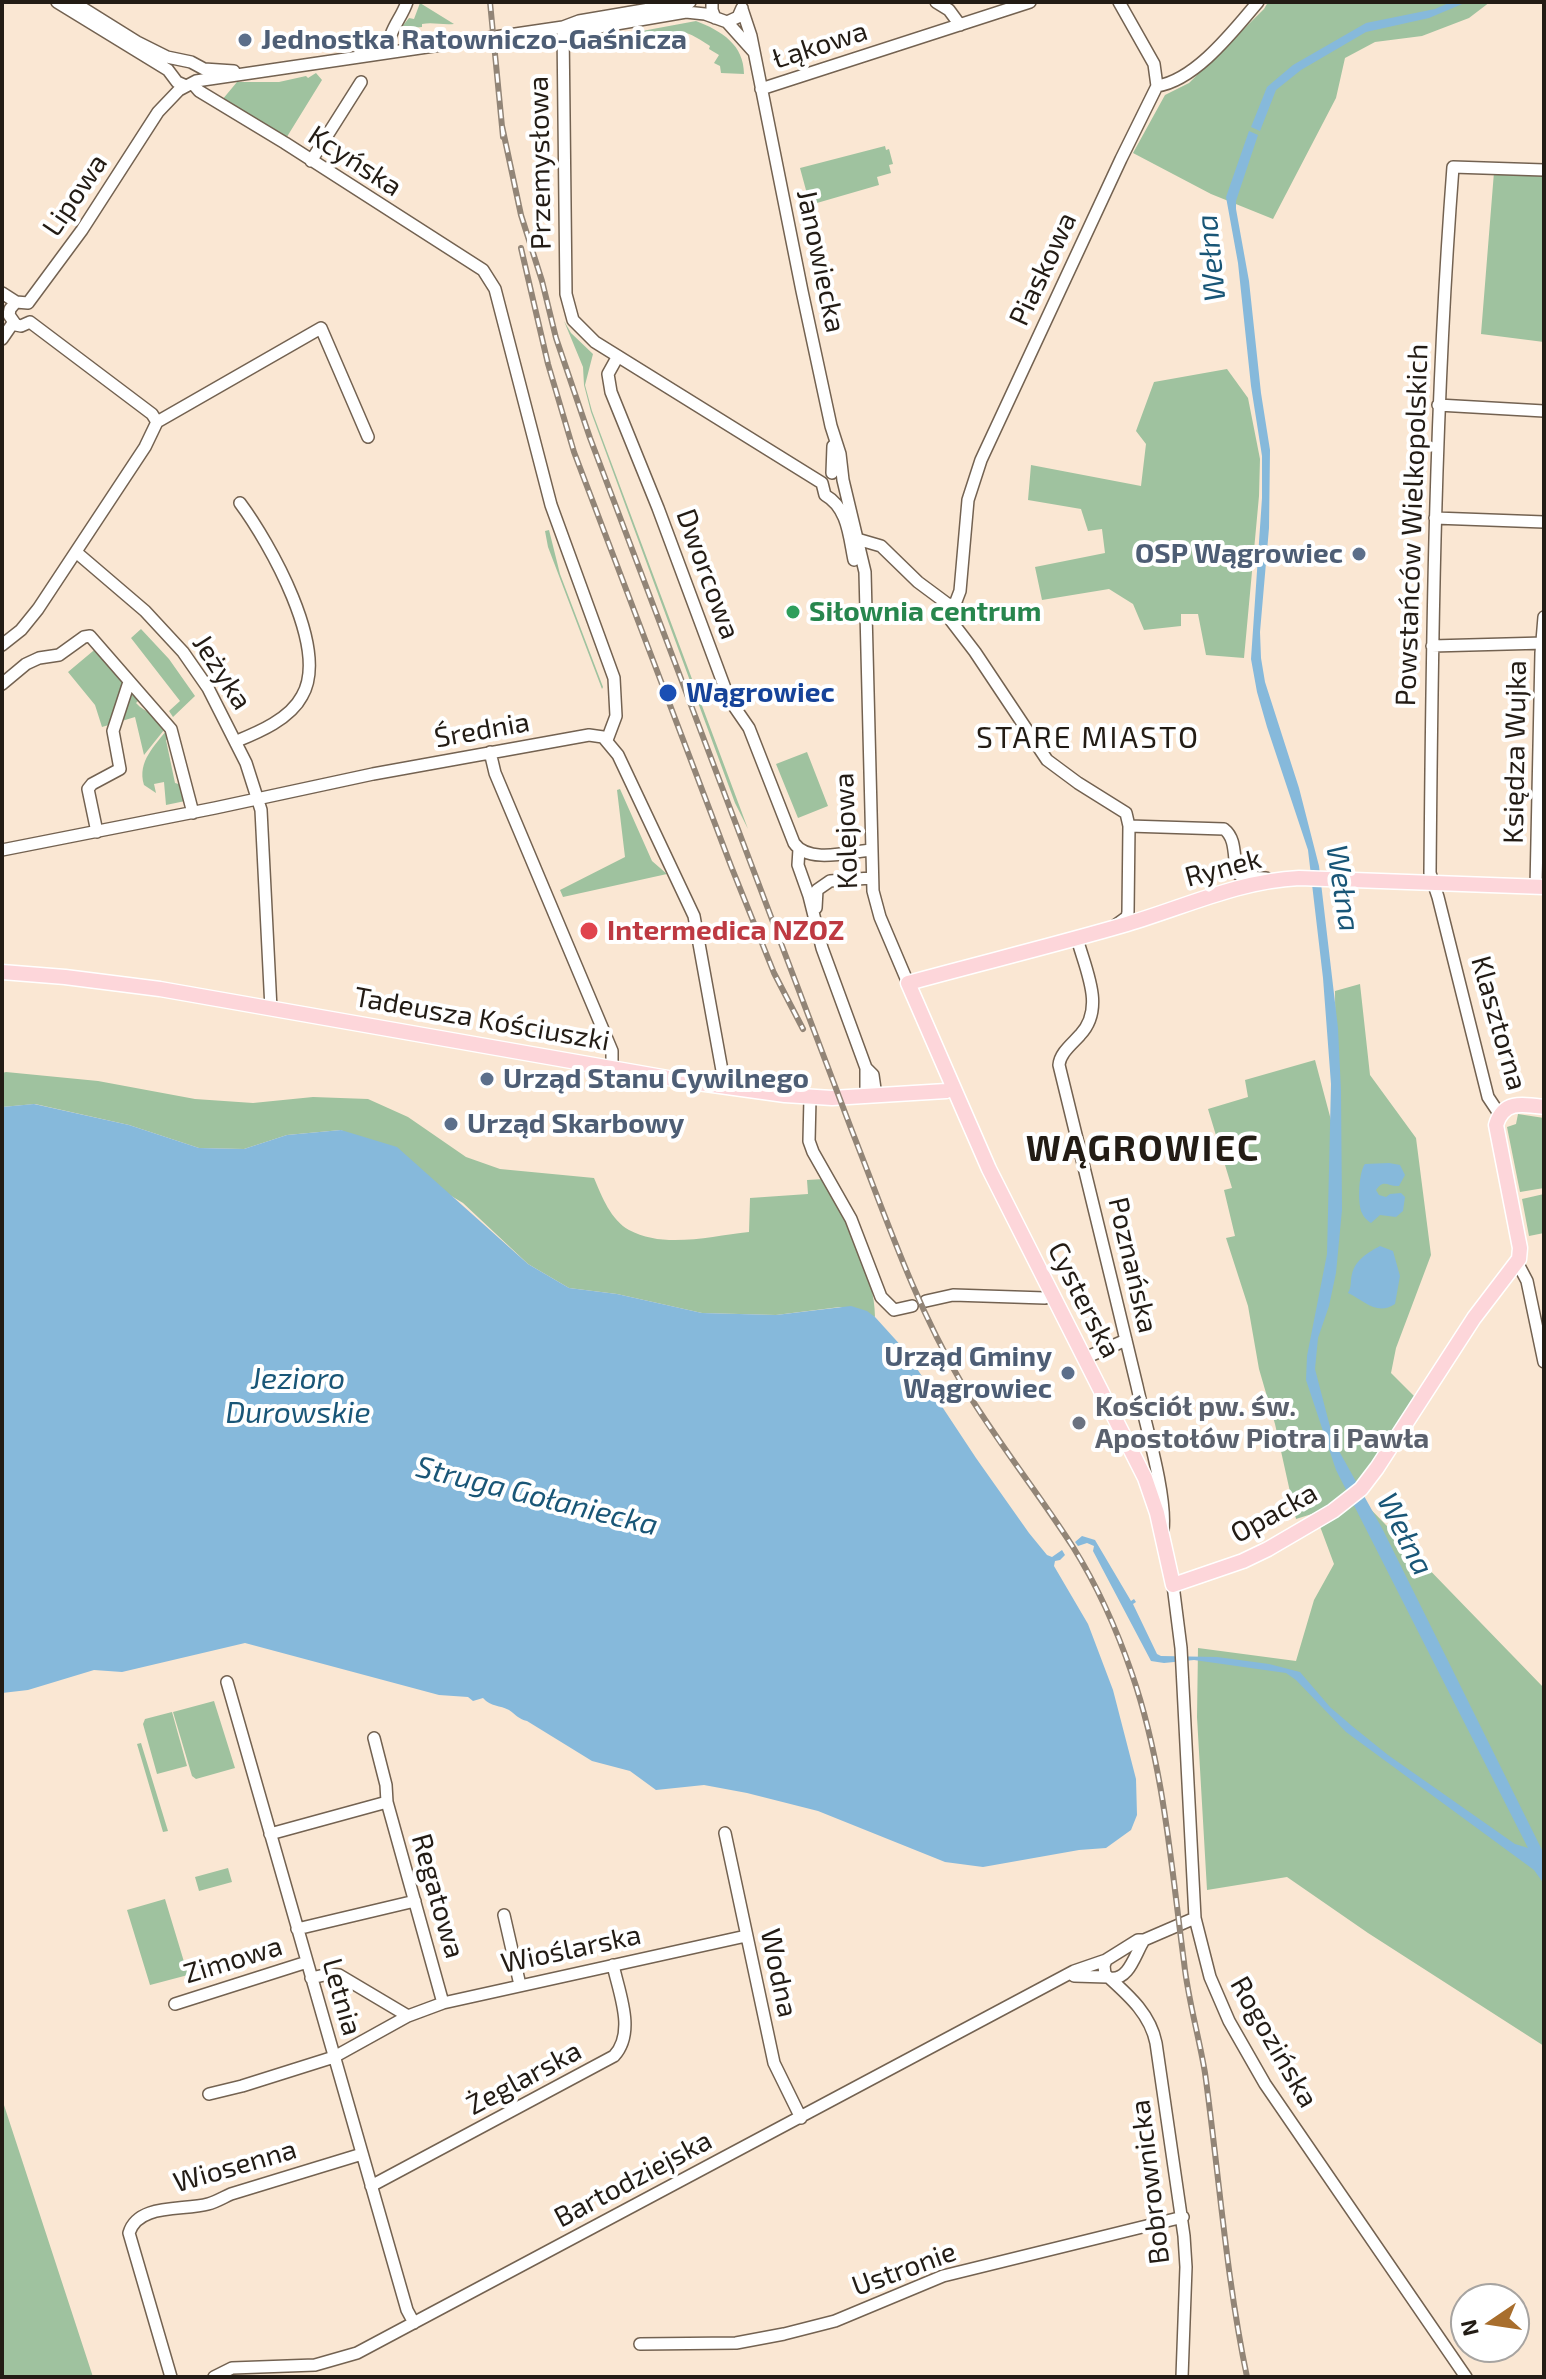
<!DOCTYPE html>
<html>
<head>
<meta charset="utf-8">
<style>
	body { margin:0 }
	#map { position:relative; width:1546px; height:2379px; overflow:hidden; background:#fae7d3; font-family:"Exo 2",sans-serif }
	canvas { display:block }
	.frame { position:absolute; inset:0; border:4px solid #231c15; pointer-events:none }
	.north { position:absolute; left:1450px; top:2283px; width:80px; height:80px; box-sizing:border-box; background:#fff; border:2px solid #a7a4a1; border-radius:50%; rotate:257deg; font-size:22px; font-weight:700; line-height:32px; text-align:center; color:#231c15 }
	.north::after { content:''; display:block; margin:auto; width:28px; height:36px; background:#a86e2d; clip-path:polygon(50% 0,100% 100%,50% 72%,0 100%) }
</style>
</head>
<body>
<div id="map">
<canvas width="1546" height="2379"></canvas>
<div class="frame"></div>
<div class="north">N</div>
</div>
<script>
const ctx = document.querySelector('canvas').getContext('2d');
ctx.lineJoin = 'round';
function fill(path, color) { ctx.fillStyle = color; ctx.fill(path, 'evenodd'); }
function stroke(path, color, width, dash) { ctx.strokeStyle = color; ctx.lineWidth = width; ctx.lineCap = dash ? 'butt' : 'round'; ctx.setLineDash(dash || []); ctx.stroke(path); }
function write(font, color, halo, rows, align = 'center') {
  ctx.font = font + ' "Exo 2",sans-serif'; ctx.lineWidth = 8; ctx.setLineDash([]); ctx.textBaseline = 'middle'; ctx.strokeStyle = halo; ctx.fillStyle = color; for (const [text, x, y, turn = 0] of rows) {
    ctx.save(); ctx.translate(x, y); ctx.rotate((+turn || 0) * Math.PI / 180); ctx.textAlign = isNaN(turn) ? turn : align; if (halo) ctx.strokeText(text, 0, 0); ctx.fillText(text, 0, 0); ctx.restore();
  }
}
fill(new Path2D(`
	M1268,2H1490L1469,18L1422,36L1375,42L1345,58L1336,98L1273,219L1211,194L1133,153L1165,95L1189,83L1264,9Z
	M420,3L454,24C441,25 433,22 422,24V27L400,29L409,18L414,19Z
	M696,21C722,31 744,45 744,74L721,73L720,66L714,63L719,55L709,49L710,46C670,19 684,39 648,44L640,38L642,31Z
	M316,73L322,80L285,140L222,100L237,82H279L306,76L308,78Z
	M885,146L886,150L889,149L893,164L889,165L891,173L877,177L879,185L810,205L800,168Z
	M1494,172L1544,175V342L1481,334Z
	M564,321L571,333L593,354L585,385L592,411L748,829L735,803L591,412L584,385L583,367Z
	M1227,369L1248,398L1260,459L1259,496L1244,658L1206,655L1198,614H1181V626L1144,630L1133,604L1109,589L1042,600L1035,567L1105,553L1102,529L1088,531L1081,509L1028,500L1031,465L1141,486L1146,444L1136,431L1154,382Z
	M549,530L560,574L603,687L602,689L548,547L545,531Z
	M141,629L169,659L195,696L173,717L169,711L180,701L131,638Z
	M99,646L143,696L136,703C146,714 158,714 168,725L144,755L135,717L102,727L95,705L68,672Z
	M169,727L174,734L166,740L175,783L186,786L190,800L166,805L164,782L154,784L156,793L144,785C137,761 155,746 169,727Z
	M807,752L828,806L798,818L776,764Z
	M620,789L652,861L667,874L563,897L560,890L625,857L617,790Z
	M1360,984L1370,1075L1416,1138L1431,1255L1396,1348L1391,1373L1420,1402L1353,1491L1544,1688V2046L1368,1933L1287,1877L1207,1890L1197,1717L1198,1648L1296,1661L1314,1600L1334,1564L1315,1513L1296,1519L1275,1424L1259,1369L1248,1306L1226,1238L1235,1236L1224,1190L1232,1188L1208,1109L1248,1097L1245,1080L1315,1060L1336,1139L1335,991Z
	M6,1072L98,1081L195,1099L253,1103L313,1097L368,1099L408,1117L466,1157L500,1169L594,1178C602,1197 611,1220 629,1230C664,1249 711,1236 749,1232L750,1198L808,1194L807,1180L824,1179C845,1219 875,1272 875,1317L840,1307L776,1315L702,1313L617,1294L569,1288L528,1264L463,1203L341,1130L287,1135L244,1149L199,1148L129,1125L35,1104L2,1107V1073Z
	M1518,1114L1544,1118V1188L1520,1192L1507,1127L1516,1124Z
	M1544,1194V1233L1529,1236L1522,1199Z
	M214,1701L235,1768L196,1779L192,1776L173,1712Z
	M172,1712L187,1766L157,1774L143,1724L145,1719Z
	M141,1743L168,1831L163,1832L137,1744Z
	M228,1868L232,1882L199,1891L195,1877Z
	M165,1899L188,1975L150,1985L127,1910Z
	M2,2099L93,2377H2Z`), '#9fc29f');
fill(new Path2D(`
	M1451,2H1467L1429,18L1366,32L1301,70L1276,90L1260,131L1251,127L1267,87L1293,65L1366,23L1435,9Z
	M1249,131L1258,135L1236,201V209L1249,281L1261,393L1270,450L1269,528L1260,632L1261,658L1265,682L1299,788L1319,866L1338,1028L1341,1091L1342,1210L1336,1273L1329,1306L1318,1338L1315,1369L1334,1442L1383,1530L1544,1854V1884L1534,1870L1346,1732L1296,1680L1286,1673L1194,1660L1164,1663L1151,1661L1093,1551L1094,1546L1087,1543L1078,1546L1075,1542L1082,1536L1095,1540L1131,1601L1134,1599L1136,1602L1133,1604L1157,1654L1161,1656L1217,1657L1269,1664L1300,1672L1330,1707L1352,1726L1388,1755L1515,1844L1528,1848L1336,1470L1306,1380L1307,1356L1327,1254L1331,1084L1323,978L1308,850L1267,727L1257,692L1251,659L1262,498V456L1251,386L1238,263L1226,197Z
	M34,1104L129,1125L199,1148L244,1149L287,1135L341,1130L397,1147L528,1264L569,1288L617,1294L702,1313L776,1315L851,1306L867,1311L875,1317L904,1349L976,1458L1029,1533L1047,1555L1052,1557L1062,1550L1065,1555L1060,1560L1055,1561L1054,1566L1088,1624L1113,1690L1136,1779L1137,1815L1131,1830L1106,1848L1079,1850L983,1867L945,1862L818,1811L747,1793L704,1785L656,1790L630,1771L592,1761L527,1721C519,1719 516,1715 509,1710C500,1705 491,1707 483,1698L473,1701L468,1697L439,1695L245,1643L122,1672L94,1670L28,1690L2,1693V1107Z
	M1389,1163L1400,1165L1405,1175L1399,1186C1388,1187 1384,1178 1376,1190L1379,1195L1386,1197L1390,1194L1401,1193L1405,1197L1403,1211L1396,1217L1380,1215L1371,1223C1367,1220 1364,1218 1362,1213C1357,1203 1359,1171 1365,1164Z
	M1380,1246L1393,1251L1400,1276L1395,1304C1377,1316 1365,1301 1348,1293C1352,1286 1350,1282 1352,1274C1355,1260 1369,1252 1380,1246Z`), '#86b9db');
const minor = new Path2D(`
	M57,2L168,70L177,82L186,86
	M73,2L137,42L167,57L191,62L204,69L234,71
	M712,2V10L715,18
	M936,2L949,10L960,25
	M742,9L751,36L802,291L831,426L840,454L843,480L865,572L873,891L880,917L908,983
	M727,22L753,51
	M563,27L566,294L573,320L595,342L822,483
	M563,27L581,30L686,12L705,14L727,22L738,17L742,8
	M389,52C387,31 401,20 407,2
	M193,84L199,91L285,143L483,270L495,289L551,505L614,678L616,716L607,740
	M1157,86C1196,80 1234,30 1258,2
	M761,89L1030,2
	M311,161L361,82
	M2,293L16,302
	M28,303L82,230L158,112L179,90L196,81L563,27L579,21L690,2
	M28,303L16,302L10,309L9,315L16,325L21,326L30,322
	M30,322L152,414L157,422
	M2,339L13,323
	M618,356L608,374L611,392L658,508L729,699L749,728L794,843C808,864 849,852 871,850
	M1438,405L1544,411
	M157,422L321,328L368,437
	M832,473L833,446
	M822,483L825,495C848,508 849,536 854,560
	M1435,518L1544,522
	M857,539L881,546L918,582L949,605
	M76,552L145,611L183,652L208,688L246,763L261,810L271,1009
	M945 611a7 7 0 1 1 14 0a7 7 0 1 1-14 0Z
	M955,604L960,591L968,500L981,460L1121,159L1157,86L1154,64L1119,2
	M949,618L975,652L1047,760L1078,783L1126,813L1129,826L1128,912L1127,917L1116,925
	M2,645L21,630L38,609L145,447L157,422
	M1432,646L1544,643
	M2,684L26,664L39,658L59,655L84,637L90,636L171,729L193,813
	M237,741C259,732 290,719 302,696C330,649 269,542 240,503
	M490,752L495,773L612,1051V1068
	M1129,826L1224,829C1237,839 1233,858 1237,873L1242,877L1266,878
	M97,832L88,789L92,784L120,769L113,731L129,682
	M799,849L798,865L809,896L822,948L866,1068V1096
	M2,850L215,808L373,774L589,735L603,737L618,755L694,916L725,1087
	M1536,887L1541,653L1544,617
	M816,908L817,890L830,881L871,878
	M1077,938C1085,969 1106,1008 1080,1035C1072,1044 1060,1053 1059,1065C1086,1172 1111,1279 1137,1386C1145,1423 1167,1495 1163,1530
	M866,1068L873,1075L876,1096
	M810,1098L809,1141L813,1152L851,1219L881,1297L894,1310L912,1306
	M1500,1115L1488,1097L1438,897L1430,873C1432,638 1435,402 1453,167L1544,170
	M1517,1262L1527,1281L1544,1362
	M926,1301L953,1295L1045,1298L1052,1295
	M1085,1358L1126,1340
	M1173,1585L1181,1648L1195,1918L1210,1977L1229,2021L1265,2084L1466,2377
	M227,1682L407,2310L414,2323
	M374,1738L386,1785L387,1802L443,2003
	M725,1833L774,2063L801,2118
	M270,1834L387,1802
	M504,1915L520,1985
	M297,1929L415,1901
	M1106,1960L1104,1966L1105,1974C1127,1994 1150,2013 1156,2043L1184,2236L1186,2267L1182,2377
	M1074,1976L1107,1977
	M311,1978L329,1974L339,1975L408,2016
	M1110,1978C1129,1981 1135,1954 1144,1940
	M175,2004L307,1962
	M209,2094L242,2086L334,2057L408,2016L443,2003L746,1936
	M371,2186L614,2056C636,2032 619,1993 613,1965
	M640,2344L736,2343L784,2334L835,2321L943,2276L1183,2217
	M171,2377L129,2233C138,2203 183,2211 208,2204C216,2202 224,2197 231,2194L362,2154
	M214,2377L232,2368L315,2365L357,2353L1074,1971L1106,1960L1138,1940H1144L1195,1918`);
const major = new Path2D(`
	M1544,887L1299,878C1238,881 1185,907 1127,924C1055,945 981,963 908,983L989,1169L1145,1478L1157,1513L1173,1585L1243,1561L1268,1549L1333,1511L1361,1489L1377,1468L1474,1318L1519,1259L1520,1248L1496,1125C1503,1100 1523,1104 1544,1107
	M2,972L65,977L160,989L691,1082L785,1095L832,1098L946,1091L953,1088`);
stroke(minor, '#736251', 14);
stroke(major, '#fff', 17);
stroke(minor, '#fff', 11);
stroke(major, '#fdd6da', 14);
const rail = new Path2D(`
	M490,2L503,137
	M502,126L521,215L542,281L556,338L590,438L852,1131C885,1215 915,1304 961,1382C995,1439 1037,1491 1073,1547C1098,1587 1117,1630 1132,1674C1164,1767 1171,1865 1184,1962C1188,2000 1199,2036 1205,2073C1219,2174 1226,2277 1247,2377
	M521,248L548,364L574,452L731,866L774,973L803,1029`);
stroke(rail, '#928577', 6);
stroke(rail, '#fff', 3, [9]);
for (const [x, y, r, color] of [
	[245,40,8,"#5c6f8a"],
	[1359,554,8,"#5c6f8a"],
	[793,612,8,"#2e9e5b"],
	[668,693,10,"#1a4fb4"],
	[589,931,10,"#e0444e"],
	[487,1079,8,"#5c6f8a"],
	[451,1124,8,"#5c6f8a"],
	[1068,1373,8,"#5c6f8a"],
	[1079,1423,8,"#6b7280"]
]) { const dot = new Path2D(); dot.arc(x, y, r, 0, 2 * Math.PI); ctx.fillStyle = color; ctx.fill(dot); stroke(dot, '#fff', 3); }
write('bold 28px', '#4e5e75', '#fff', [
	["Jednostka Ratowniczo-Gaśnicza",261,40],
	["OSP Wągrowiec",1343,554,"right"],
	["Urząd Stanu Cywilnego",503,1079],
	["Urząd Skarbowy",467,1124],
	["Urząd Gminy",1052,1357,"right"],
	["Wągrowiec",1052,1389,"right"]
], 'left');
write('28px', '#231c15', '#fff', [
	["Łąkowa",820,45,-18],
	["Kcyńska",355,161,33],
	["Przemysłowa",540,163,-91],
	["Lipowa",75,195,-56],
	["Janowiecka",821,261,78],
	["Piaskowa",1043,269,-65],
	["Powstańców Wielkopolskich",1412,525,-88],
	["Dworcowa",708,574,70],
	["Jeżyka",222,672,57],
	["Średnia",482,730,-10],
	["Księdza Wujka",1515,752,-89],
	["Kolejowa",846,831,-92],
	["Rynek",1223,868,-15],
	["Tadeusza Kościuszki",482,1019,10],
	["Klasztorna",1499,1023,74],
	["Poznańska",1133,1265,77],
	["Cysterska",1084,1300,63],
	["Opacka",1274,1513,-29],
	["Regatowa",438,1896,74],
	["Wioślarska",571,1949,-12],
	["Zimowa",233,1960,-17],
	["Wodna",779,1973,78],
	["Letnia",342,1997,74],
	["Rogozińska",1274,2042,60],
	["Żeglarska",524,2078,-28],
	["Wiosenna",235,2166,-16],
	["Bartodziejska",633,2179,-28],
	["Bobrownicka",1150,2182,-97],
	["Ustronie",904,2269,-20]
]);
write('bold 28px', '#27864d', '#fff', [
	["Siłownia centrum",809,612]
], 'left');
write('bold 28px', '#164399', '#fff', [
	["Wągrowiec",686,693]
], 'left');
write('bold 28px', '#be3a42', '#fff', [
	["Intermedica NZOZ",607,931]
], 'left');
write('bold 28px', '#5b616d', '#fff', [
	["Kościół pw. św.",1095,1407],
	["Apostołów Piotra i Pawła",1095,1439]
], 'left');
write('italic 30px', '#195677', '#fff', [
	["Wełna",1211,258,-96],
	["Wełna",1343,888,81],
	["Jezioro",298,1379],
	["Durowskie",298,1413],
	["Struga Gołaniecka",537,1496,14],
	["Wełna",1405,1534,63]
]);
ctx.letterSpacing = '2px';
write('30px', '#231c15', '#fff', [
	["STARE MIASTO",1088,738]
]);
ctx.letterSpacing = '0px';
ctx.letterSpacing = '2px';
write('bold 36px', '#231c15', '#fff', [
	["WĄGROWIEC",1143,1149]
]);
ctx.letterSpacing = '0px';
</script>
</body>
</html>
